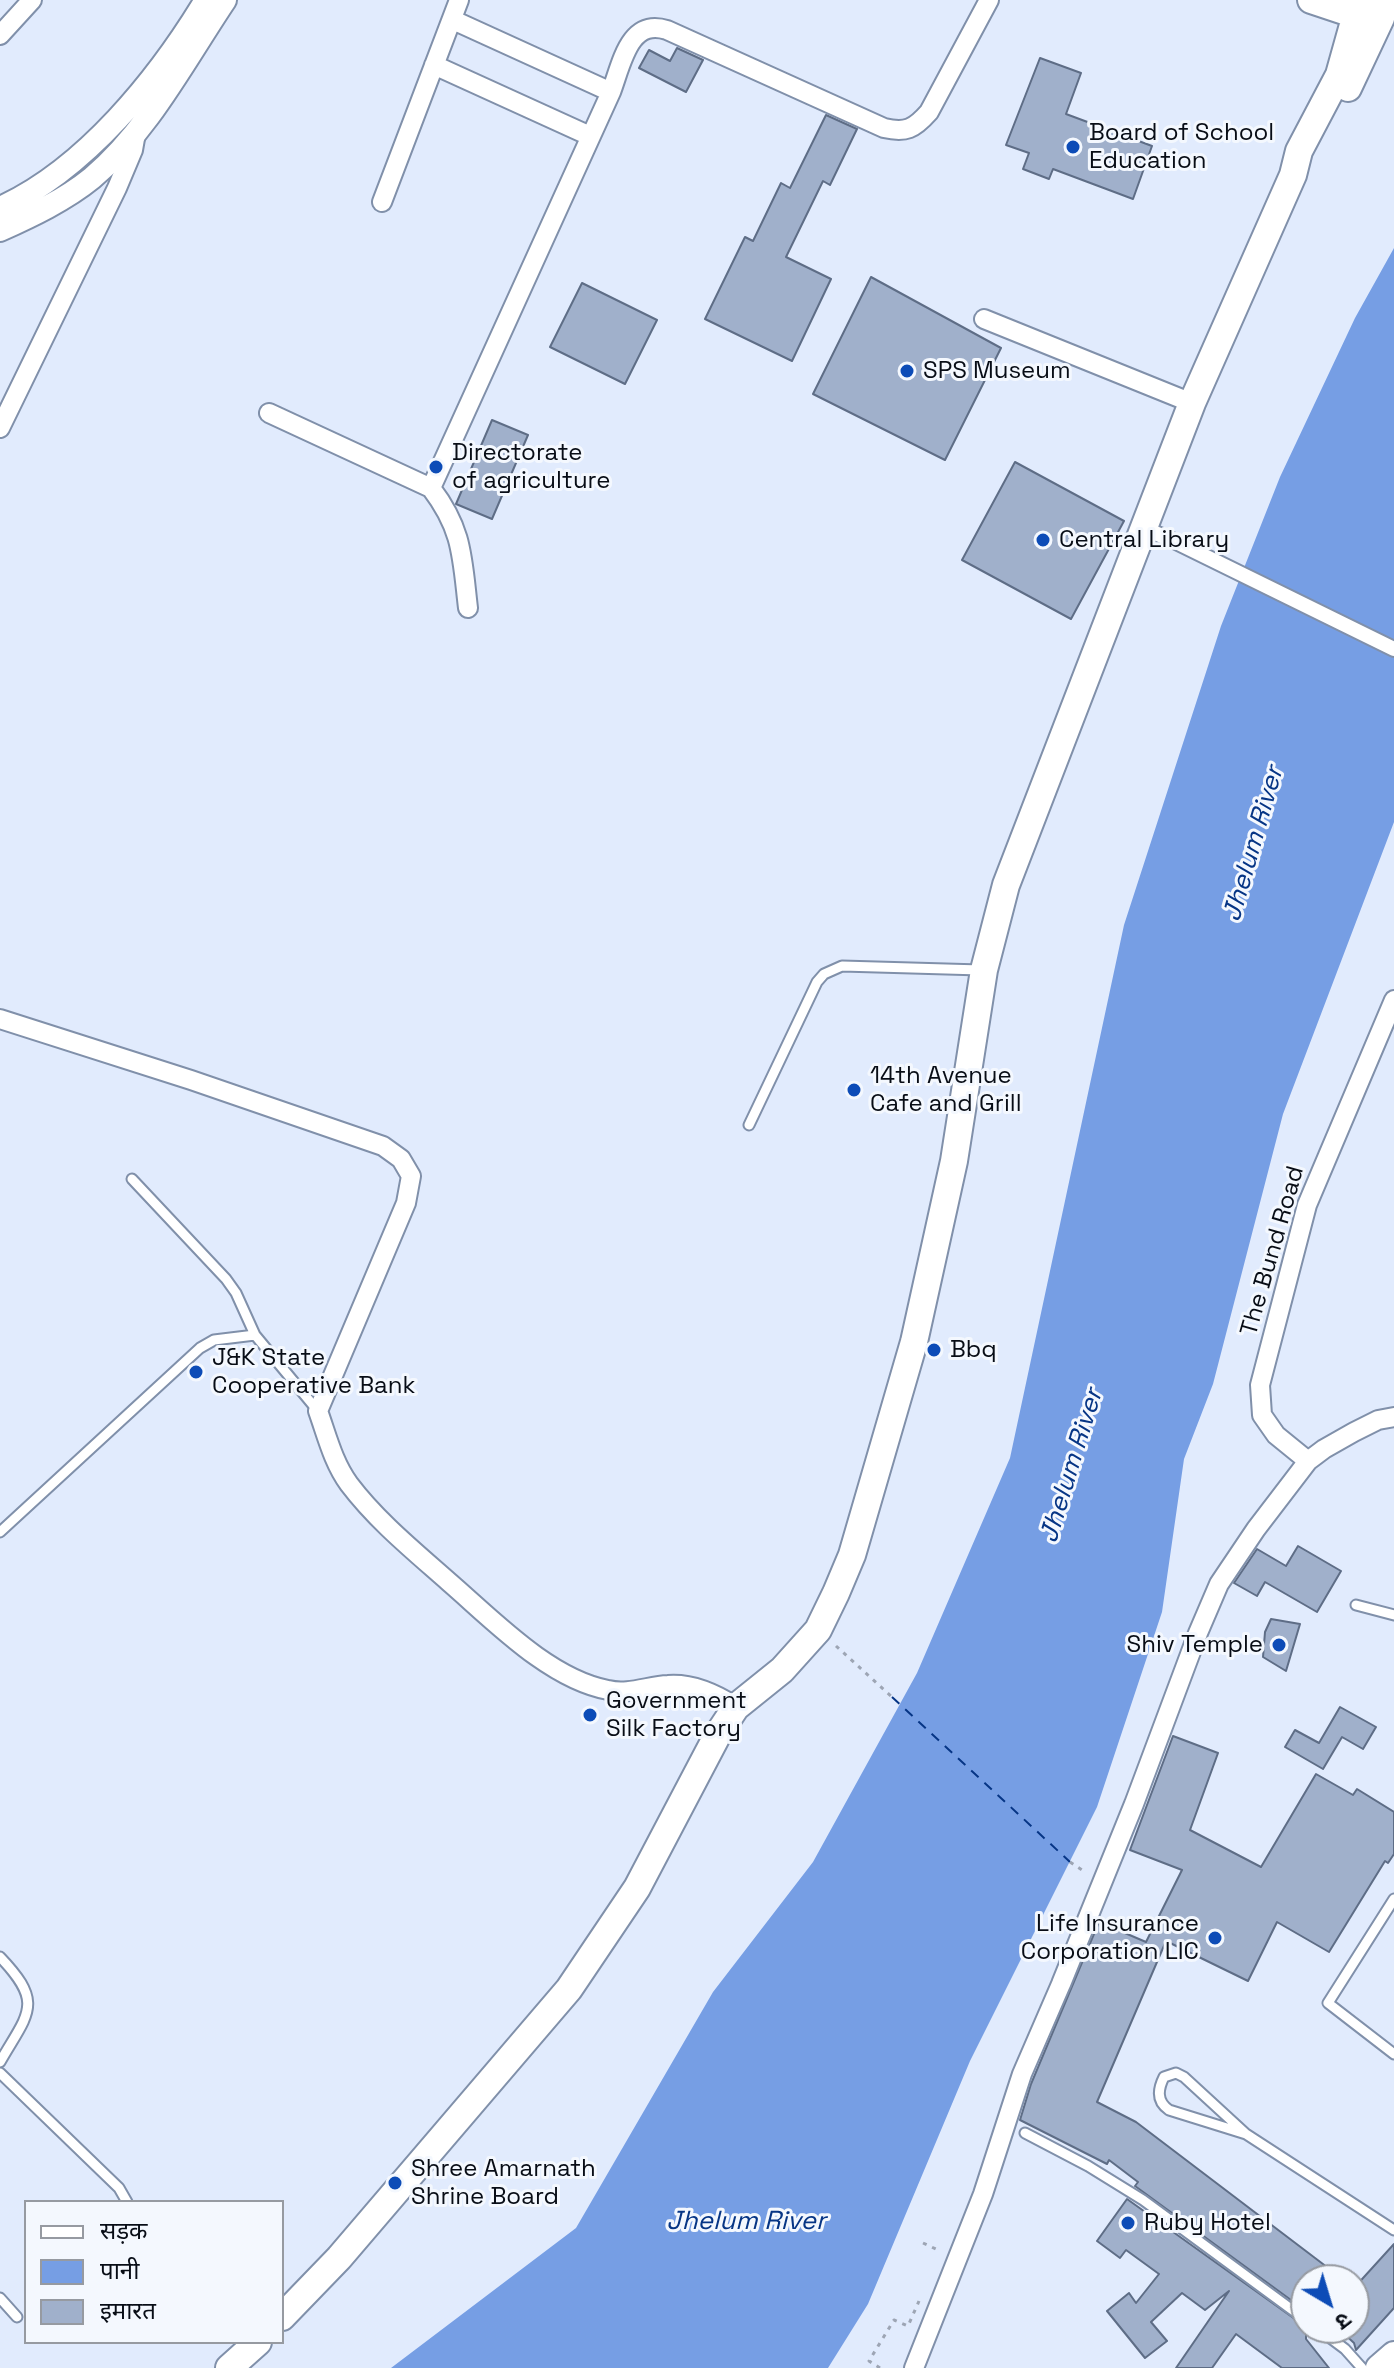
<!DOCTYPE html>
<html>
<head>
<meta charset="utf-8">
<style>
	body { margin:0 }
	#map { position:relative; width:1394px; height:2368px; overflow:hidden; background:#e1ebfd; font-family:"Space Grotesk","Noto Sans Devanagari",sans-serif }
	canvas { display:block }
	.legend { position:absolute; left:24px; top:2200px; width:260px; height:144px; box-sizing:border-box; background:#f4f8fe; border:2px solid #969aa1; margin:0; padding:10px 14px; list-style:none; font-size:24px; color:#080d16 }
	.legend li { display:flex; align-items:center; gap:16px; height:40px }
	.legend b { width:40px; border:2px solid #969aa1 }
	.north { position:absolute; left:1290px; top:2264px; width:80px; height:80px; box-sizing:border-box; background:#f4f8fe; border:2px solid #969aa1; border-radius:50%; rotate:142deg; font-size:22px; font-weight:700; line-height:32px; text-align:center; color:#080d16 }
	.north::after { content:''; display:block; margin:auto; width:28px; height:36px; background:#0d4cb7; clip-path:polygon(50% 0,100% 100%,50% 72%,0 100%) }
</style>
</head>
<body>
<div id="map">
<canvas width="1394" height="2368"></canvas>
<ul class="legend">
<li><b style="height:10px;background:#fff"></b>सड़क</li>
<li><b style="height:22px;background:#769ee4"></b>पानी</li>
<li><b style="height:22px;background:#a0b0cb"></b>इमारत</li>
</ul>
<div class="north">उ</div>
</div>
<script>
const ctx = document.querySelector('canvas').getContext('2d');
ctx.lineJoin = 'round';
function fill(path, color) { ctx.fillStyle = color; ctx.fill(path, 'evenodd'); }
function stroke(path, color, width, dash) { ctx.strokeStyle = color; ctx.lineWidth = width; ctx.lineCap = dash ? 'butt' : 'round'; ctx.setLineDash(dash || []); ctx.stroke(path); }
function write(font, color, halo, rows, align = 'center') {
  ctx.font = font + ' "Space Grotesk",sans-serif'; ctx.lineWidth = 6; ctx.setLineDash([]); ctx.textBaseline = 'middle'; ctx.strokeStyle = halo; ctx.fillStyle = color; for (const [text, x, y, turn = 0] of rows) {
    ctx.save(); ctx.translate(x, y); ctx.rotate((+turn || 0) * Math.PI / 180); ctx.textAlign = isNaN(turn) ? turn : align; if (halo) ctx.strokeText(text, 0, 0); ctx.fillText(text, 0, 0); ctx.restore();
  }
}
fill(new Path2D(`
	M1394,248V822L1283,1114L1213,1384L1184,1459L1162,1612L1097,1807L970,2061L868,2304L828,2368H391L576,2228L713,1992L813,1862L917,1673L1010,1458L1124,925L1221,626L1280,477L1355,318Z`), '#769ee4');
stroke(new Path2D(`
	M892,1697L1070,1862`), '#063585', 2, [10, 8]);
const building = new Path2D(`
	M677,48L703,60L686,92L639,68L649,50L670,61Z
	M1040,58L1081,73L1066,114L1152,146L1133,199L1053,169L1049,179L1023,169L1029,153L1006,145Z
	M826,115L857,129L830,185L823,181L786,257L831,279L792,361L705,319L745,237L753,241L781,183L790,188Z
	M871,277L1001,348L945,460L813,394Z
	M582,283L657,320L625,384L550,347Z
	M492,420L528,435L492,519L456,504Z
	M1015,462L1124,521L1071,619L962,560Z
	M1298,1546L1341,1571L1317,1612L1265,1582L1257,1596L1234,1583L1257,1549L1286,1566Z
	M1271,1619L1300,1624L1286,1671L1263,1657L1265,1632Z
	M1340,1707L1376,1727L1363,1749L1342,1737L1323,1769L1285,1747L1295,1730L1319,1743Z
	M1173,1736L1218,1753L1190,1830L1261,1867L1316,1774L1353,1795L1357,1789L1394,1812V1854L1388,1863L1385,1861L1329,1952L1277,1922L1248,1981L1166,1941L1097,2102L1136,2122L1344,2280H1306V2311L1135,2186L1138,2182L1109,2160L1107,2164L1020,2120L1031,2084L1099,1922L1146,1942L1182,1870L1130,1850Z
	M1127,2199L1306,2327V2339L1329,2368H1282L1236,2334L1212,2368H1176L1229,2291L1205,2310L1182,2293L1151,2322L1167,2341L1145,2358L1107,2311L1129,2293L1136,2303L1159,2274L1126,2250L1120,2258L1097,2241Z
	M1394,2244V2308L1356,2350L1354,2343L1338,2328H1354V2288Z`);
fill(building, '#a0b0cb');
stroke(building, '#5e6d86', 2);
const service = new Path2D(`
	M749,1125L817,982L824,974L842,966L981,970
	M132,1179L226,1279L236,1293L255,1335L318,1411
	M0,1532L200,1348L214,1340L255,1335
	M1356,1605L1394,1615
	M1394,1899L1328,2003L1394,2054
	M0,1957C45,2004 28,2013 0,2062
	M0,2073L119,2188L127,2202
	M1025,2133L1088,2166L1143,2200L1306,2320
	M1246,2134L1184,2077L1176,2073L1164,2077C1158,2089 1156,2101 1169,2110L1246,2134L1394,2230
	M0,2298L17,2317
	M1317,2328L1345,2349L1362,2368`);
const pedestrian = new Path2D(`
	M1143,528L1172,540L1394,649`);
const minor = new Path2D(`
	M453,20L611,92
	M0,35L32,0
	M434,65L590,136
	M382,202L459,0
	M984,319L1192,403
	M269,413L431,488L611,92C622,63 629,18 667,30L884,128C906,133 914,129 929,112L989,0
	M0,428L117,188L133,150L136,133
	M431,488C463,530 462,557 468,608
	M0,1019L191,1080L383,1146L401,1159L411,1176L406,1203L318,1411C327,1436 333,1462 349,1484C377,1521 414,1551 449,1582C493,1620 549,1679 608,1690C628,1695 648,1686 668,1685C693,1683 716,1694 736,1707
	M1308,1461L1276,1435L1262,1415L1260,1385L1307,1205L1394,1000
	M914,2368L983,2194L1022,2074L1061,1984L1134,1804L1198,1633L1219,1584L1256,1529L1308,1461L1324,1449L1354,1432L1378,1420L1394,1417`);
const tertiary = new Path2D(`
	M0,208C85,170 159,78 206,0
	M0,230C31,216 65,200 92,178C148,131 184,61 225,0`);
const secondary = new Path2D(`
	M1311,0L1356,15L1373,17
	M1348,88L1381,18L1386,0
	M282,2317L339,2258L569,1989L637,1888L718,1734L736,1707L782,1670L818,1630L836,1593L852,1555L914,1342L954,1161L984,970L1006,885L1192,403L1293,175L1299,151L1339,75L1360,0
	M229,2368L258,2342
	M1379,2368L1394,2355`);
stroke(service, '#8090aa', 13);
stroke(pedestrian, '#8090aa', 18);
stroke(minor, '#8090aa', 22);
stroke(tertiary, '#8090aa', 26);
stroke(secondary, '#8090aa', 30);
stroke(new Path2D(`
	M836,1646L892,1697
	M1070,1862L1085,1872
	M923,2243L940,2251
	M880,2368L869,2361L894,2320L908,2326L919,2301`), '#9da5b4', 3, [4, 6]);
stroke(service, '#fff', 9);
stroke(pedestrian, '#fff', 14);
stroke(minor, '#fff', 18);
stroke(tertiary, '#fff', 22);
stroke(secondary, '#fff', 26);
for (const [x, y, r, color] of [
	[1073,147,8,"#0d4cb7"],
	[907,371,8,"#0d4cb7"],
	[436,467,8,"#0d4cb7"],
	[1043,540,8,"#0d4cb7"],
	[854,1090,8,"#0d4cb7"],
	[934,1350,8,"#0d4cb7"],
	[196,1372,8,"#0d4cb7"],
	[1279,1645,8,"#0d4cb7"],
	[590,1715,8,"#0d4cb7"],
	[1215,1938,8,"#0d4cb7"],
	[395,2183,8,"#0d4cb7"],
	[1128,2223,8,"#0d4cb7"]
]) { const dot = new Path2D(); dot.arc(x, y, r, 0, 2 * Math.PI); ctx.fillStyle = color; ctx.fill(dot); stroke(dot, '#f4f8fe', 3); }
write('24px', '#080d16', '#f4f8fe', [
	["Board of School",1089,133],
	["Education",1089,161],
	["SPS Museum",923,371],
	["Directorate",452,453],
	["of agriculture",452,481],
	["Central Library",1059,540],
	["14th Avenue",870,1076],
	["Cafe and Grill",870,1104],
	["Bbq",950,1350],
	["J&K State",212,1358],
	["Cooperative Bank",212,1386],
	["Shiv Temple",1263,1645,"right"],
	["Government",606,1701],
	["Silk Factory",606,1729],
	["Life Insurance",1199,1924,"right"],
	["Corporation LIC",1199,1952,"right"],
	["Shree Amarnath",411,2169],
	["Shrine Board",411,2197],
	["Ruby Hotel",1144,2223]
], 'left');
write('24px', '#080d16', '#f4f8fe', [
	["The Bund Road",1273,1251,-74]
]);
write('italic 26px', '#063585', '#f4f8fe', [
	["Jhelum River",1254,844,-74],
	["Jhelum River",1072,1466,-73],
	["Jhelum River",746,2222]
]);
</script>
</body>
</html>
